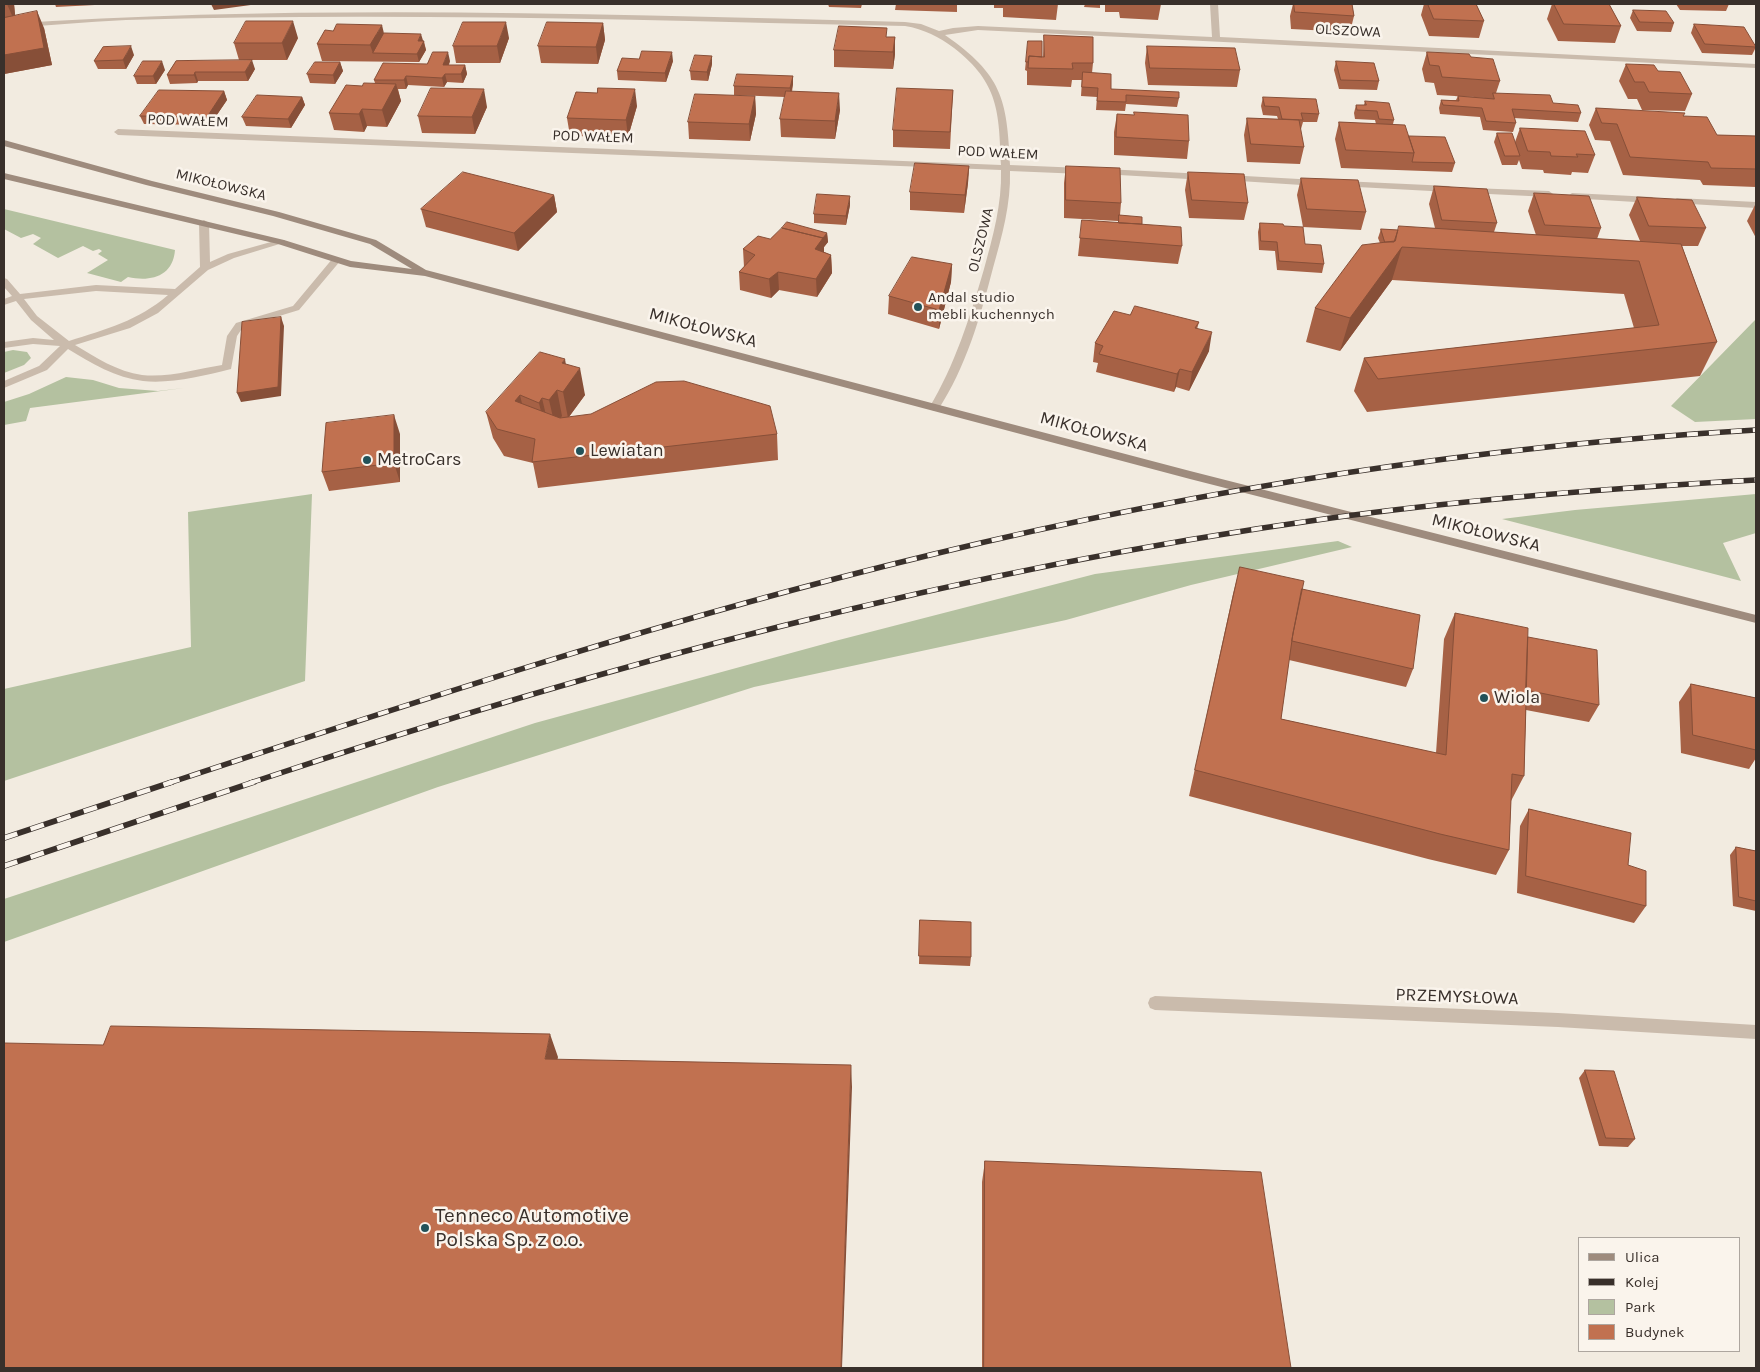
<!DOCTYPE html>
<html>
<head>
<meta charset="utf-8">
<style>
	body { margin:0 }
	#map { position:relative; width:1760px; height:1372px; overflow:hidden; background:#f2ebe0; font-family:Karla,sans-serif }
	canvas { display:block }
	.frame { position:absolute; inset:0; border:5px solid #39302b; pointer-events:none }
	.legend { position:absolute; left:1578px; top:1237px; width:162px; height:115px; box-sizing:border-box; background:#faf4ec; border:1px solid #ada69f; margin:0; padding:6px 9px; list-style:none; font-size:15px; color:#39302b }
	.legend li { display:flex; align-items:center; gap:10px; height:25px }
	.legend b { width:25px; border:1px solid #ada69f }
</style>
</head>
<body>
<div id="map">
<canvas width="1760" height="1372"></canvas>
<div class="frame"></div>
<ul class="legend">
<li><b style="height:6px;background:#9e8b7d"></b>Ulica</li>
<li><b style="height:6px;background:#39302b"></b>Kolej</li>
<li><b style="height:14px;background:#b4c1a0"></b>Park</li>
<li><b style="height:14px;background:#c17150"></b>Budynek</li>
</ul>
</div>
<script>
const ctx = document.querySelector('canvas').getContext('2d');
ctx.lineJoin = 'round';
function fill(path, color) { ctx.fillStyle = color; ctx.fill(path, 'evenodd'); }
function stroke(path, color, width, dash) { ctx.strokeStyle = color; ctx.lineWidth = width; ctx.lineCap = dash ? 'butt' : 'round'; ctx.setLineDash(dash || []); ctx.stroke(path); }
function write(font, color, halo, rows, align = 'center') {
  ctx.font = font + ' Karla,sans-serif'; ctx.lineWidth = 5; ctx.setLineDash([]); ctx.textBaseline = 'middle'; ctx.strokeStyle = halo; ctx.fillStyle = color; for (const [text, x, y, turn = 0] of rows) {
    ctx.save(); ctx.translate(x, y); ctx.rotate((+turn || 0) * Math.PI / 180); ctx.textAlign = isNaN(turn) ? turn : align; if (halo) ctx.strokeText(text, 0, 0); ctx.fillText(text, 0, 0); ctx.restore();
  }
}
fill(new Path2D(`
	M4,209L175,250C173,277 150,282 128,277L121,282L87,273L108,260L98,254L102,251L99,249L93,251L83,246L58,258L33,244L41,238L33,234L21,238L4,229Z
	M1756,319V419L1695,422L1671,406Z
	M13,350L27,352L31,358L24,365L4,373V352Z
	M66,377L93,380L119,388L158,391L184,388L30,408L26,421L4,425V402L29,394Z
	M312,494L305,681L4,781V689L191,647L188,512Z
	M1756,494V533L1723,543L1741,581L1502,519L1575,510Z
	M1338,541L1352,547L1191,585L1066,620L754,687L438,787L4,942V899L535,723L835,641L1095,574Z`), '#b4c1a0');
fill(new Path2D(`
	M204,220L209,223L210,262L228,254L278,240H284L286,242L234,258L208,270L158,313L130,328L75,345C95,357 118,372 142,375C168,378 197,369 222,365L227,336L236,323L293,306L333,258H339L341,260L299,310L243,327L237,336L231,369C204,376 170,384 143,381C116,378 91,363 68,349L47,370L4,388V381L39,366L60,346L33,344L4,348V342L33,338L54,340L31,320L16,301L4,305V299L12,296L4,287V278L7,279L20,294L96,285L175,289L200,267L199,223ZM96,291L168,295C138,321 106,329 69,341L37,316L24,299Z`), '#cabbac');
fill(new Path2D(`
	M1210,4H1218L1220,37L1756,64V68L978,30L945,35C1002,75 1007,98 1010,165L1082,168L1086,171L1082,174L1010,171C1011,204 1002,236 993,268C980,318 966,367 938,410L934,411L929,408C955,365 970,317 984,269C993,236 1002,204 1001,170L118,135L114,132L118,129L1001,165C999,112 999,83 954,48C939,37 924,29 905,26C645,20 385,12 126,20C85,22 44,26 4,28V24C304,4 605,14 905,22L921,24L939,31L953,28L978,26L1212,37Z
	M1105,169L1205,174L1209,177L1205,180L1102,174V170Z
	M1227,175L1317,180L1321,183L1317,186L1224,180L1223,178Z
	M1342,181L1449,186L1453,189L1449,192L1339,186V182Z
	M1472,188L1549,191L1553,194L1549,197L1469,193L1468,191Z
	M1572,193L1652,197L1656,200L1652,203L1569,198L1568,196Z
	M1677,198L1756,202V208L1674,203L1672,201Z
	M1155,996L1558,1013L1756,1025V1039L1558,1027L1155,1010L1150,1008L1148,1003L1150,998Z`), '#cabbac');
fill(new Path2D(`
	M4,140L152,181L279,212L376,240L426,270L1190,471L1756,615V623L1190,479L425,276L350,267L278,244L4,179V173L284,240L351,261L412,269L370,244L273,216L146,185L4,146Z`), '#9e8b7d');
const railFar1 = new Path2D(`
	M169,783C420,700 672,617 930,555C1201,489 1478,446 1756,430
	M250,783C601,666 957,570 1324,519C1467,499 1612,488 1756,480`);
const rail = new Path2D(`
	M4,838L172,782
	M4,866L254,782`);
stroke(railFar1, '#39302b', 5.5);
stroke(rail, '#39302b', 6);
stroke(railFar1, '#faf4ec', 4, [11]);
stroke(rail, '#faf4ec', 4.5, [14]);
fill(new Path2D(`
	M4,4H14L15,15L44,28L52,65L4,74Z
	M42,4H114L56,7L55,4L43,5Z
	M727,4H779V5Z
	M828,4H862L861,8L829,7Z
	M896,4H957V12L895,10Z
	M994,4H1058L1056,20L1003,17V8H994Z
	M1085,4H1100V8L1084,7Z
	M1105,4H1161L1158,20L1120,18L1119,12H1105Z
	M1293,4H1352L1354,16L1350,32L1291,29L1290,16Z
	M1424,4H1476L1484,21L1479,38L1429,36L1421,15Z
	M1552,4H1609L1621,26L1615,43L1558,41L1547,19Z
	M1676,4H1729L1726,11L1680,10Z
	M1633,10L1674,23L1671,32L1637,31L1630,18Z
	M603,23L605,40L598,64L541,63L538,46Z
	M1694,24L1756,47L1752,55L1702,53L1691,33Z
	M384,33L424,41L426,50L419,62L322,61L317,44Z
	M1044,35L1093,63L1092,73L1111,89L1179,98L1177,107L1126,104L1125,111L1096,110L1097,97L1081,96L1082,80H1072L1071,87L1027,85V71L1025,70L1028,41L1042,57H1043Z
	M887,37H895V54L893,69L834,67V50Z
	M298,38L287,60H239L234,43Z
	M509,38L500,63H456L453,46Z
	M1147,46L1240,70L1237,87L1148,85L1145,63Z
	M1427,52L1471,57L1500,81L1496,93L1553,103L1581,113L1578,122L1514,118L1516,123L1513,132L1483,130L1480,117L1440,114L1439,108L1441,100H1456L1458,96L1491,98L1437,95L1434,83L1425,82L1422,69Z
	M134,55L126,69H98L94,61Z
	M639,59L673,61L666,82L618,80L617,71Z
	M176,61L255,69L248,81H198L197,83L170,84L167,75Z
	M450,61L449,65H465L467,74L463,83L447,82L444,87L408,85L406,89H398L401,101L387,127L367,126L364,132L334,130L329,113L362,86L375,83L374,80L427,64Z
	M1336,61L1379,81L1377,90L1339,89L1334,70Z
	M340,62L343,71L335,84L310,83L307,74Z
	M712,64L708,81L691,80L690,71Z
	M1626,64L1658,71L1692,94L1685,111L1642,110L1637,99H1628L1619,81Z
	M165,70L156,84H137L134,76Z
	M793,76V84L792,92L840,110L835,139L781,137L780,119L785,97L734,95V86Z
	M953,90L950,149L893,147V130Z
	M224,91L227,100L210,125L144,124L140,116Z
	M755,96L756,114L750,141L689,139L688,122Z
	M302,97L305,105L291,128L246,126L242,117Z
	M1263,97L1319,114L1317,122H1303L1301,129H1300L1304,147L1300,164L1247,162L1244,135L1247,118L1278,119L1277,116L1263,115L1261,106Z
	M1365,101L1394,120L1393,124L1409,136L1455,163L1452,172L1341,168L1335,139L1339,122L1376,124L1375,120L1355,119L1354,113L1356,105H1364Z
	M637,106L628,137L570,136L567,118Z
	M487,107L475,134L422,133L418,116Z
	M1596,108L1683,116L1717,135L1756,136V187L1703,185L1700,180L1623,175L1610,141L1595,140L1589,125Z
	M1117,114L1189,141L1187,159L1114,155V132Z
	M1520,128L1595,155L1588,173L1572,172L1571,175L1544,173L1543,170L1522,169L1519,160L1517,165H1502L1494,142L1497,133L1515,142Z
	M969,166L968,183L964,213L910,210V192Z
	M1066,166L1121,203L1120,215L1142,224L1182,246L1178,264L1078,256L1082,220L1118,223V221L1064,218V183Z
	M1188,172L1248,203L1244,220L1189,218L1185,190Z
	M1301,178L1366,212L1361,230L1303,227L1297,195Z
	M1434,186L1497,223L1494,232L1536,235L1528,211L1534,193L1601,228L1597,239L1640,241L1629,215L1637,197L1706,228L1698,246H1682L1717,342L1700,376L1367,412L1354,391L1364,358L1634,328L1624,294L1392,280L1340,351L1306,342L1315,308L1380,243L1378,238L1381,229L1398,230L1435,228L1429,204Z
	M554,195L557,212L518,251L426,227L421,209Z
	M1756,203V238L1747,221Z
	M850,205L846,225L814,223V214Z
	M1260,223L1284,226L1324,264L1322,273L1277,270L1275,251L1259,250L1258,232Z
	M827,233L828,242L824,247V252L831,255L832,273L817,297L779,290L771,298L740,290L739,272L744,267L743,249L770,239Z
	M952,264L951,282L939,329L888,314L889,296Z
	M1130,315L1199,322L1197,329L1209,351L1189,391L1176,387L1174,392L1096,372L1098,363L1093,362L1095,343Z
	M566,364L585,395L569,417L777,434L778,460L538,488L533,463L504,456L493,438L486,412Z
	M400,434V482L329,491L322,472Z
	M1240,567L1302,589L1413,669L1406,687L1289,660L1281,719L1436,753L1444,639L1455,613L1528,637L1599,705L1589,722L1526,710L1524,776L1511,801L1509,850L1496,875L1428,859L1189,796L1233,594Z
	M1691,684L1756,698V758L1749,769L1681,753L1679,702Z
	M1529,809L1628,865L1646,906L1634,923L1517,893L1520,826Z
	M1736,847L1756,851V911L1733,906L1730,855Z
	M920,920L971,957L970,966L919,964Z
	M1585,1070L1635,1139L1628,1147L1599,1146L1579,1078Z
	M985,1161L1291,1368H982V1182Z`), '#a66145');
fill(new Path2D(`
	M7,4H14L15,14L14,20Z
	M211,4H258L214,10Z
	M37,11L44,28L52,65L4,74V55Z
	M293,21L298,38L287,60L282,43Z
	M506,22L509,38L500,63L497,46Z
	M603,23L605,40L598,64L596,47Z
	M382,25L386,42L373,53L370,45Z
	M421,34L426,50L419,62L417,54L418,41Z
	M895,37V54L893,69V52Z
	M131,46L134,55L126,69L123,60Z
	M448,52L450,61L445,73L443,65Z
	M672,52L673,61L666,82L665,73Z
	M712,56V64L708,81L707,72Z
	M252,60L255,69L248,81L245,72Z
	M162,61L165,70L156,84L153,76Z
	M340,62L343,71L335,84L333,75Z
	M465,65L467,74L463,83L461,74Z
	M195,72L198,81L197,83L194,75Z
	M445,74L447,82L444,87L442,78Z
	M406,76L408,85L406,89L404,80Z
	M793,76V84L790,97V88Z
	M396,84L401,101L387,127L382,110Z
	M484,89L487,107L475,134L472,117Z
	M635,89L637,106L628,137L626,120Z
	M224,91L227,100L210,125L207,117Z
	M839,93L840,110L835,139V121Z
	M755,96L756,114L750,141L749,124Z
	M302,97L305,105L291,128L288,119Z
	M362,109L367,126L364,132L359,114Z
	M969,166L968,183L964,213L965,195Z
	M554,195L557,212L518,251L514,233Z
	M850,196V205L846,225V216Z
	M827,233L828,242L824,247V256L815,249L819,243Z
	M1402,247L1392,280L1340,351L1350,318Z
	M831,255L832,273L817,297L816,279Z
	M952,264L951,282L939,329V310Z
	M778,272L779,290L771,298L769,279Z
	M281,317L284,326L281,396L241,402L237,393Z
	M1212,332L1209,351L1189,391L1192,372Z
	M565,359L569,383L580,368L585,395L568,418L563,392L562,363Z
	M1180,369L1176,387L1174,392L1177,374Z
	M557,390L562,416L555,426L549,400Z
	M520,395L526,421L515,401Z
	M542,398L548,424L545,429L539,403Z
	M394,415L400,434V482L394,463Z
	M550,1034L558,1057L553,1081L545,1059Z
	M851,1065L852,1087L842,1368H841Z`), '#874f38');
const building = new Path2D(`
	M1294,4H1352L1354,16L1295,12Z
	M1428,4H1476L1484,21L1434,19Z
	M1554,4H1609L1621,26L1564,24Z
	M1633,10L1666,11L1674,23L1640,22Z
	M37,11L44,48L4,55V18Z
	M246,21H293L282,43H234Z
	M463,22H506L497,46H453Z
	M547,22L603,23L596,47L538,46Z
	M337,24L382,25L370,45L317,44L325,30L333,31Z
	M1694,24L1744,27L1756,47L1705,44Z
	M839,26L887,28L886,37H895L893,52L834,50Z
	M384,33L421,34L418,41H424L417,54L373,53Z
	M1044,35L1093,37V63H1072L1073,69L1028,68L1029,56L1044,57Z
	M1028,41H1042V57L1029,56L1028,62H1026Z
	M131,46L123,60L94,61L103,47Z
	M1147,46L1235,48L1240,70L1150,68Z
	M642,51L672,52L665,73L617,71L622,58L639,59Z
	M433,52H448L443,65H465L461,74H445L442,78L406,76L404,80H374L383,63L427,64Z
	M1427,52L1469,54L1471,57L1493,59L1500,81L1442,77L1439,66L1430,65Z
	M695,55L712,56L707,72L690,71Z
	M252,60L245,72H195L194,75H167L176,61Z
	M143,61H162L153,76H134Z
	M1336,61L1374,63L1379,81L1341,80Z
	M315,62H340L333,75L307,74Z
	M1626,64L1654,65L1658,71L1680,72L1692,94L1649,92L1644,82H1635Z
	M1083,72L1111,74V89L1179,92V98L1126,95V102L1097,101L1098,88L1082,87Z
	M737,74L793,76L790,88L734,86Z
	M364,83L396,84L382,110L362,109L359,114L329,113L346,85L362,86Z
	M431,88L484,89L472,117L418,116Z
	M598,88L635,89L626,120L567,118L576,92L597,93Z
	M897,88L953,90L950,132L893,130Z
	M159,90L224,91L207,117L140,116Z
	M786,91L839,93L835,121L780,119Z
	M1493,93L1550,95L1553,103L1578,105L1581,113L1512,109L1516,123L1486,121L1482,108L1443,105L1441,100L1459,101L1458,96L1494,99Z
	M695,94L755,96L749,124L688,122Z
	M257,95L302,97L288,119L242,117Z
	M1263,97L1316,99L1319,114L1301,113L1303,120L1282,119L1279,107L1265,106Z
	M1365,101L1389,103L1394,120L1379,119L1377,111L1357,110L1356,105H1366Z
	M1596,108L1685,113L1683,116L1707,117L1717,135L1756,136V169L1711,168L1708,162L1630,157L1617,124L1602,123Z
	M1134,112L1188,115L1189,141L1116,137L1117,114L1134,115Z
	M1247,118L1299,120L1304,147L1251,144Z
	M1339,122L1405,125L1414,153L1346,150Z
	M1520,128L1585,131L1595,155L1576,154L1578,157L1551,156L1550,152L1528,151Z
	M1497,133H1512L1520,156H1505Z
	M1409,136L1445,137L1455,163L1412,162L1414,153Z
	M915,163L969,166L965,195L910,192Z
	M1066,166L1120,168L1121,203L1066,200Z
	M463,172L554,195L514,233L421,209Z
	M1188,172L1244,174L1248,203L1192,200Z
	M1301,178L1358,180L1366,212L1307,209Z
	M1434,186L1487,189L1497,223L1442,220Z
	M1534,193L1589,196L1601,228L1545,225Z
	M817,194L850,196L846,216L814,214Z
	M1637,197L1692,200L1706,228L1649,226Z
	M1119,215L1142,217V224L1119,223Z
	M1082,220L1181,227L1182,246L1080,238Z
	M787,222L827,233L823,238L782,228Z
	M1260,223L1283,224L1284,226L1303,227L1305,244L1321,245L1324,264L1279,261L1277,242L1261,241Z
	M1399,226L1681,244L1717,342L1378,379L1364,358L1659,325L1639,261L1402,247L1350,318L1315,308L1362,245L1395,241Z
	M782,228L823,238L815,249L831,255L816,279L778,272L769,279L739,272L755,255L743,249L758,236L770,239Z
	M1381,229L1398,230L1394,242H1385Z
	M912,257L952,264L939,310L889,296Z
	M1135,306L1199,322L1195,328L1212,332L1192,372L1180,369L1177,374L1099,354L1103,346L1095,343L1114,311L1130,315Z
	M281,317L278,387L237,393L242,322Z
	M540,352L565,359L562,363L580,368L563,392L557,390L549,400L542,398L539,403L520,395L515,401L560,418L591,414L656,382L684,381L770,406L777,434L532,462L535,439L497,429L486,412Z
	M394,415V463L322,472L326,423Z
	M1240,567L1304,581L1293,633L1281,719L1446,755L1455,613L1528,628L1524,776L1512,774L1509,850L1440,834L1195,770Z
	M1302,589L1420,615L1413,669L1292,641Z
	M1528,637L1597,650L1599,705L1526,690Z
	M1691,684L1756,698V750L1693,735Z
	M1529,809L1631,833L1628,865L1646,871V906L1526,876Z
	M1736,847L1756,851V901L1739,897Z
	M920,920L971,922V957L919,956Z
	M111,1026L550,1034L545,1059L851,1065L841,1368H4V1043L103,1045Z
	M1585,1070L1614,1071L1635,1139L1606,1138Z
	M985,1161L1261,1172L1291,1368H984Z`);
fill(building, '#c17150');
stroke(building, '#874f38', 1);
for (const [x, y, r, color] of [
	[918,307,5,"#225259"],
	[580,451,5,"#225259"],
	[367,460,5,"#225259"],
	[1484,698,5,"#225259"],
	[425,1228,5,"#225259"]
]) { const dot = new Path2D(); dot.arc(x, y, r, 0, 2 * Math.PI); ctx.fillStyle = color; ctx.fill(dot); stroke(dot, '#faf4ec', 2); }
write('15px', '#39302b', '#faf4ec', [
	["OLSZOWA",1348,31,3],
	["POD WAŁEM",188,121,2],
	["POD WAŁEM",593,137,2],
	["POD WAŁEM",998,153,3],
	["MIKOŁOWSKA",221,185,14],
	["OLSZOWA",981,240,-76]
]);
write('15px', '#39302b', '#faf4ec', [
	["Andal studio",928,298],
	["mebli kuchennych",928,315]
], 'left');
write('18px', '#39302b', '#faf4ec', [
	["MIKOŁOWSKA",703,328,15],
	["MIKOŁOWSKA",1094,432,15],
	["MIKOŁOWSKA",1486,533,14],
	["PRZEMYSŁOWA",1457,997,2]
]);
write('18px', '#39302b', '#faf4ec', [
	["Lewiatan",590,451],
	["MetroCars",377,460],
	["Wiola",1494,698]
], 'left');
write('21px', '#39302b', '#faf4ec', [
	["Tenneco Automotive",435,1216],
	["Polska Sp. z o.o.",435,1240]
], 'left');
</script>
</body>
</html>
